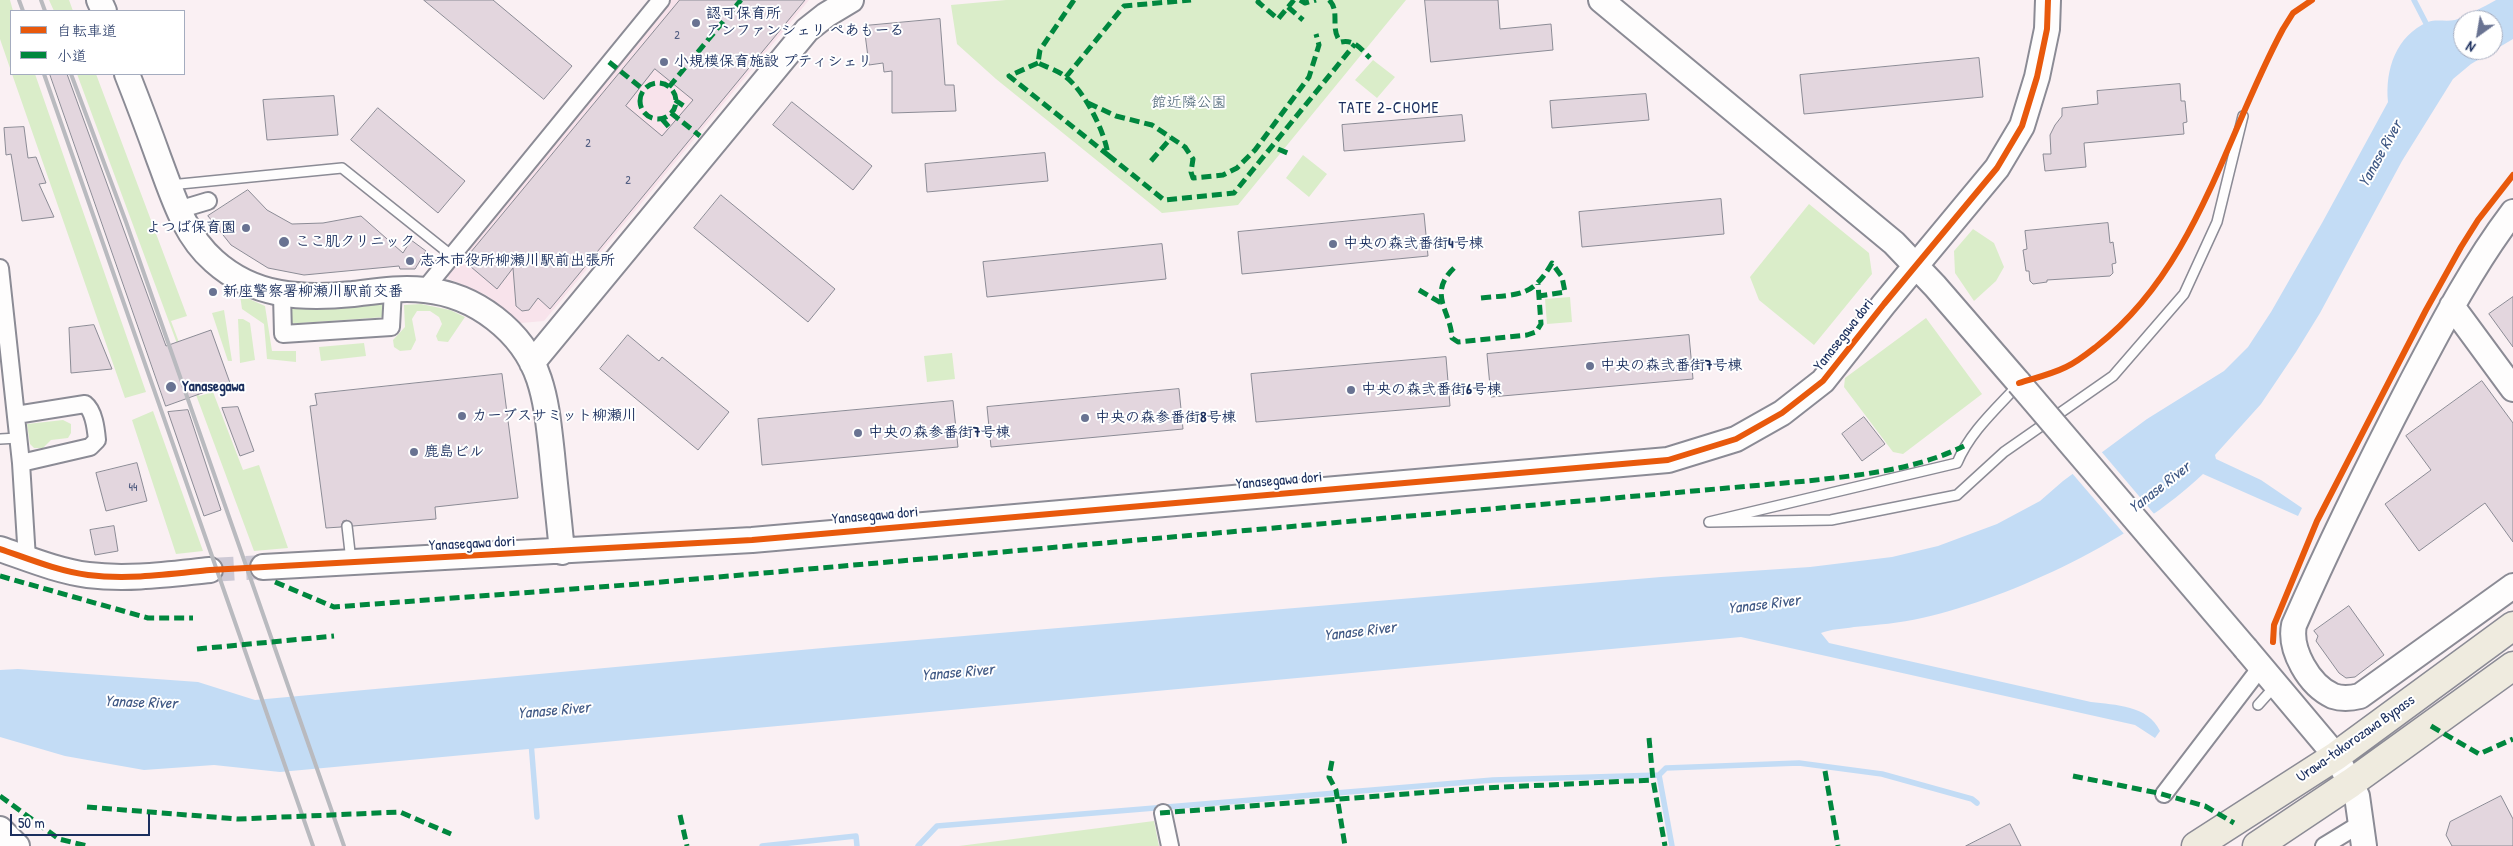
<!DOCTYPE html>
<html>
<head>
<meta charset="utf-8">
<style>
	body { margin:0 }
	#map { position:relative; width:2513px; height:846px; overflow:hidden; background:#faf0f3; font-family:"Patrick Hand","Klee One",sans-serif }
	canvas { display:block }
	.legend { position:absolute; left:10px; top:10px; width:175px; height:65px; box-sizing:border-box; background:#fff; border:1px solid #a4acbf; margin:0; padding:6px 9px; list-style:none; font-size:15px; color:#1b2f5e }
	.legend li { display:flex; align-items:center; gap:10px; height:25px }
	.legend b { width:25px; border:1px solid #a4acbf }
	.north { position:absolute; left:2453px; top:10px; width:50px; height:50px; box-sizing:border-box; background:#fff; border:1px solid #a4acbf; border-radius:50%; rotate:212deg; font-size:14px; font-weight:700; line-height:20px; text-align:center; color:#1b2f5e }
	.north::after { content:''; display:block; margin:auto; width:18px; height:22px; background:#697392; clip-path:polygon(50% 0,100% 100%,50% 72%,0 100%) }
	.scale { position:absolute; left:10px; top:814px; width:140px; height:22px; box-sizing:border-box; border:2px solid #1b2f5e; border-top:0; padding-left:6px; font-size:15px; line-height:18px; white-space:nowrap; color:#1b2f5e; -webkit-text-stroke:4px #fff; paint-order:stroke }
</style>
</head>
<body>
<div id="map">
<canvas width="2513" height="846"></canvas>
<ul class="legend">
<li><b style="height:6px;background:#e8590c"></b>自転車道</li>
<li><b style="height:6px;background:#00873e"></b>小道</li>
</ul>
<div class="north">N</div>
<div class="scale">50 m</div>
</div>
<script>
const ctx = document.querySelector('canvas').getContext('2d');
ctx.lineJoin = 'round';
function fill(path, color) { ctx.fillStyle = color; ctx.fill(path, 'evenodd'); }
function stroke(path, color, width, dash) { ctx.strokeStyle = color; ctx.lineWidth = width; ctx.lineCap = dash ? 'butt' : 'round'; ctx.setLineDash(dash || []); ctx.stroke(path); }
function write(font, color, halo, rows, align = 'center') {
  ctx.font = font + ' "Patrick Hand","Klee One",sans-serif'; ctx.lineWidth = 4; ctx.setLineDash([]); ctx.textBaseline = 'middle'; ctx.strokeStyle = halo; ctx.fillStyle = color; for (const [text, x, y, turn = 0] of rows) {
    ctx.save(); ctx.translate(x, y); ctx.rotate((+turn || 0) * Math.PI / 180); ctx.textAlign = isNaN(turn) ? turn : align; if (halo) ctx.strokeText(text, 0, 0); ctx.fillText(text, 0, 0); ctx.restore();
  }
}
fill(new Path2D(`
	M669,0H809L544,321L521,323L486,295L449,279L446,271Z`), '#f8e3eb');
fill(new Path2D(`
	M0,0H10L13,11H11V71L0,39Z
	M49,0H69L73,11H54Z
	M1006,0H1406L1238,205L1162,213L996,79L957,44L951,5Z
	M1373,60L1395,77L1377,98L1355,80Z
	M12,74H35L146,392L125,398Z
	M77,74H96L187,316L171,321L199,396L213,392L243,470L259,465L288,548L254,551Z
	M1303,155L1327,174L1309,197L1286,178Z
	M1809,204L1869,253L1872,274L1814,345L1759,300L1750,277Z
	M1973,229L1994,243L2004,267L1996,281L1974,301L1955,273L1954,251Z
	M240,295L265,306L272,351H296V362L267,359L264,324L242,309Z
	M1570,297L1572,322L1547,324L1545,299Z
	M382,301L385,317L288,324L286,307Z
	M421,304L450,310L465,317L448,342L438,341L436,336L442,324L439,317L430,311H417L412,319L416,340L411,350L400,351L394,347L393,340L405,327L404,305Z
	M224,310L232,361H228L212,313Z
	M1926,318L1982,394L1903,454L1893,452L1844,387L1845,378Z
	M238,319H243L250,323L255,360L240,363Z
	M364,343L366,356L321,361L319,347Z
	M952,353L955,379L927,382L924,356Z
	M153,411L203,551L176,554L132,420Z
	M63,420L71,424V433L68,438L51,440L43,448H34L30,444L27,424Z
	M1154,821L1159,846H959Z`), '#daedc9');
fill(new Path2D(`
	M2496,0H2513V39L2471,64L2453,79L2402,161L2320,313L2296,352L2261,404L2215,455L2216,459L2261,480L2302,508L2298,516L2203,474C2135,539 2014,597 1922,618C1900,623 1877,625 1854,627C1843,629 1831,629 1821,633L1829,643L2091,702C2115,705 2148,705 2160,731L2155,738L2135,725L1741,637L280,772L214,765L144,770L65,756L0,737V670L18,669L198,682L255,700L834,647L1661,577L1810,567L1892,557L1938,546L1997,524L2040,501L2063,481L2147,419L2224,371L2248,347L2271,312L2322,223L2388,102C2385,69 2396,36 2428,22C2436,19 2446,22 2455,20C2469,15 2483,7 2496,0ZM2463,20H2493V50H2463Z`), '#c3dcf5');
fill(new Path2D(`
	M2100,450L2155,515L2125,535L2071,472Z`), '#faf0f3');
stroke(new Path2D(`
	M2414,0L2429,29
	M531,742L537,817
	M1659,775L1666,768L1799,763L1882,774L1972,799L1977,803
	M762,846L856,836L857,846
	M918,846L937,826L1493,780L1659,775L1672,846`), '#c3dcf5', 5.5);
const building = new Path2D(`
	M424,0H493L572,66L544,99Z
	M680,0H805L550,309L538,298L529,310L522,311L516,306L513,268L497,289L464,261ZM655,69L693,100L662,136L626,106Z
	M1425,0H1498L1500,29L1551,24L1553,50L1431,62Z
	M940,19L945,85H954L956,111L892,113V71L884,72L883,63L869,65L864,26Z
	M1979,58L1983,97L1804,114L1800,75Z
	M50,74H67L166,346L211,330L230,383L166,406Z
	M2180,84L2181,101H2185L2187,122L2183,123L2184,134L2084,143L2086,167L2045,171L2043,154H2051L2050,135L2055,125L2062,116V108L2098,104L2097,91Z
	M1646,94L1649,120L1552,128L1550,101Z
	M334,96L338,135L267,140L263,100Z
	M792,102L872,166L853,190L773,125Z
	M378,108L465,181L438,213L351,140Z
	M1462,115L1465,141L1344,151L1342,125Z
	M24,127L28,158L36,157L46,183L39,184L54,217L22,221L11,154L6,155L4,128Z
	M1045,153L1048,181L927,192L925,164Z
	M248,190L267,210L292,224L323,223L361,216L403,253L411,240L426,251L415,269H400L399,266L304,275L268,268L231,245L208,216Z
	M721,195L835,289L808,322L694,228Z
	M1721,199L1724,234L1582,247L1579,212Z
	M1424,214L1428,256L1242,274L1238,232Z
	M2108,223L2110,243L2113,242L2116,263L2112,264L2113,273L2110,276L2047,280V282L2033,284L2030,281L2029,271H2026L2023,250L2027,249L2025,231Z
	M1162,244L1166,279L987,297L983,262Z
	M2513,297V347L2489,314Z
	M94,325L112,369L71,373L69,328Z
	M628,335L659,361L662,357L729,412L698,450L600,369Z
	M1689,335L1693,379L1491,397L1487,354Z
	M1446,357L1450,406L1256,422L1251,374Z
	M502,374L518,498L435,507L436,519L353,526L347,520L343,521L341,527L326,528L310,406L317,405L315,394Z
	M2482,381L2513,423V542L2485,503L2419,551L2385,504L2431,470L2406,436Z
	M1179,389L1183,429L991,447L987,407Z
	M953,401L958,447L762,465L758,419Z
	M238,407L254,451L240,456L222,408Z
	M188,410L221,510L204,516L168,412Z
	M1864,417L1885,444L1862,461L1842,434Z
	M137,463L147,501L106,511L96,473Z
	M114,526L118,551L95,555L90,530Z
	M2349,606L2384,655L2355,677L2346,678L2339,673L2316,641L2318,636L2314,631Z
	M2501,796L2513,819V846H2452L2446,835L2450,822Z
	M2010,824L2021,846H1966Z`);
fill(building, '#e3d6de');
stroke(building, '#8b8b95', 1);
stroke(new Path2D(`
	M210,570L263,567`), '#cdc9d5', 24, [24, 12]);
const lane = new Path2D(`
	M170,185L342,168L451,255
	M2018,385C1995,410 1970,432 1957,463L1709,522L1831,520L1957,495L2004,452L2113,376L2184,294L2217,222L2243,116
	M0,439L18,438
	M347,526L351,561
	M2258,705L2276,685`);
const street = new Path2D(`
	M178,210L208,201
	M0,268L21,463L27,559
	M424,290L661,0
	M282,295L283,334L391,327L393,290
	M16,415L85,404C94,411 96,429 97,440L90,447L21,463
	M2164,794L2261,667
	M1163,813L1170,846
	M2324,846L2360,824`);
const secondary = new Path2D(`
	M99,0L104,11
	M1601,0L1894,243L1935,286L2019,383
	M127,74C138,102 149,131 159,159C173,196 184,235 214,261C254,297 302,299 353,294C377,291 401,287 425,290C475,295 523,331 539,379C547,403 549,428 552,454C555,486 559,519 562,552
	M2513,212C2472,266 2441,326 2410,385C2369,464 2330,543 2294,625C2289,650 2309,685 2333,696C2342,699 2352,698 2360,696L2513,586
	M2452,306L2513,389
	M532,363L807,30L826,15L851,0
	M0,549C29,559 58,571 88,575C129,580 170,574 210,570
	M263,567L752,540L1668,460L1736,439L1782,413L1823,381L1884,304L1997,168L2022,126L2037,77L2047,29L2048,0
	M2246,649L2336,756L2357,796L2364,846
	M0,829L17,846`);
const highway = new Path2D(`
	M2196,846L2336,756L2513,626
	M2257,846L2351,783L2513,666`);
stroke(lane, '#8b8b95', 12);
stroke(street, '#8b8b95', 20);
stroke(secondary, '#8b8b95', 28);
stroke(highway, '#8b8b95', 31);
stroke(lane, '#fefdfd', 9);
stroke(street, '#fefdfd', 16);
stroke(secondary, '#fefdfd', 24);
stroke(highway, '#efebdf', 28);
stroke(new Path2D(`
	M19,0L23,11
	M41,0L45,11
	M44,74L313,846
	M71,74L126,222L344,846`), '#b9babf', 4);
const secondaryBridge = new Path2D(`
	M2019,383L2246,649`);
stroke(secondaryBridge, '#8b8b95', 28, []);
stroke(secondaryBridge, '#fefdfd', 24);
stroke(new Path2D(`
	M1074,0L1040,50L1038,63C1047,67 1059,71 1066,77C1085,92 1105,132 1108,155L1164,200L1234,193L1355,44
	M1260,0L1258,2L1278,19L1294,0
	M1300,0L1305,3L1316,0
	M1329,0C1341,11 1329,30 1341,42C1354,39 1361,49 1370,58
	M1288,7L1303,20
	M609,62L644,90
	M1038,63L1009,76L1108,155
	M1066,77L1124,6L1191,0
	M640 101a18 18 0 1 1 36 0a18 18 0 1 1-36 0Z
	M669,87L741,0
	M675,100L687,108
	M1088,103L1116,116L1152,125L1185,147L1193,159L1191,172L1193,178L1223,175L1237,168L1255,150L1309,77L1319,45L1316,34
	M671,113L700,136
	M662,119L669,127
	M1278,149L1290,154
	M1151,161L1171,138
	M1454,268C1427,294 1451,311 1452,338L1458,342L1527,335L1536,332L1541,324L1538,284
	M1419,290L1441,303
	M1481,298C1519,294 1532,298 1552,263L1562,277L1565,292L1539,296
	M0,576L148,618H193
	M275,582L334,607L639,584L1807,481C1861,475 1915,470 1964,446
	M197,649L334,636
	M2431,726L2479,754L2513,739
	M1649,738L1653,780L1665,846
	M1332,761L1329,777L1336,790L1345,846
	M1825,771L1838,846
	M2073,776L2158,793L2205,806L2234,823
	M0,796L59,839L87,846
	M87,807L238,819L400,812L451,834
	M1160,813L1483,788L1653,780
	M680,815L687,846`), '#00873e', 5, [10, 5]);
stroke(new Path2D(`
	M2019,383C2035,378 2052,374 2066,367C2077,362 2088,353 2097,346C2197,268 2225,136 2283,29L2293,13L2312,0
	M0,549C29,559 58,571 88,575C129,580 170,574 210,570L752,540L1668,460L1736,439L1782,413L1823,381L1884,304L1997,168L2022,126L2037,77L2047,29L2048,0
	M2273,642L2274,625L2317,521L2426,310L2461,247L2478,220L2513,175`), '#e8590c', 6);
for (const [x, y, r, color] of [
	[696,23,5,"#697392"],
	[664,62,5,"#697392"],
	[246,228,5,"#697392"],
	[284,242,6,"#697392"],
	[1333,244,5,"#697392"],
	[410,261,5,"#697392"],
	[213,292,5,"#697392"],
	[1590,366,5,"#697392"],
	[171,387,6,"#697392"],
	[1351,390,5,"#697392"],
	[462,416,5,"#697392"],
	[1085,418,5,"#697392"],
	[858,433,5,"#697392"],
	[414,452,5,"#697392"]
]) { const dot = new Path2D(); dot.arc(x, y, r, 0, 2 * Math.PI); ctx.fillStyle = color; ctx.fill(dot); stroke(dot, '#fff', 2); }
write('12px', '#505c80', null, [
	["2",677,36],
	["2",588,144],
	["2",628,181],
	["44",133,488]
]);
write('bold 15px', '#1b2f5e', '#fff', [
	["認可保育所",706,14],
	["アンファンシェリ ぺあもーる",706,31],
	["小規模保育施設 プティシェリ",674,62],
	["よつば保育園",236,228,"right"],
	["ここ肌クリニック",295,242],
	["中央の森弐番街4号棟",1343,244],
	["志木市役所柳瀬川駅前出張所",420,261],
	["新座警察署柳瀬川駅前交番",223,292],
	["中央の森弐番街7号棟",1600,366],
	["Yanasegawa",182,387],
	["中央の森弐番街6号棟",1361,390],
	["カーブスサミット柳瀬川",472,416],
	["中央の森参番街8号棟",1095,418],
	["中央の森参番街7号棟",868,433],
	["鹿島ビル",424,452]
], 'left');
write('15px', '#445e70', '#fff', [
	["館近隣公園",1189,103]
]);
write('15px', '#1b2f5e', '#fff', [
	["Yanasegawa dori",1844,335,-52],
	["Yanasegawa dori",1279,481,-5],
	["Yanasegawa dori",875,516,-5],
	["Yanasegawa dori",472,544,-3],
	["Urawa-tokorozawa Bypass",2356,739,-35]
]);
ctx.letterSpacing = '1px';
write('16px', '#1b2f5e', '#fff', [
	["TATE 2-CHOME",1389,109]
]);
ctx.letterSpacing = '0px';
write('italic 16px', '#3f5884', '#fff', [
	["Yanase River",2381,154,-61],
	["Yanase River",2160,488,-38],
	["Yanase River",1764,605,-7],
	["Yanase River",1360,632,-7],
	["Yanase River",958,673,-5],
	["Yanase River",141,703,2],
	["Yanase River",554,711,-5]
]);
</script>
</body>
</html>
